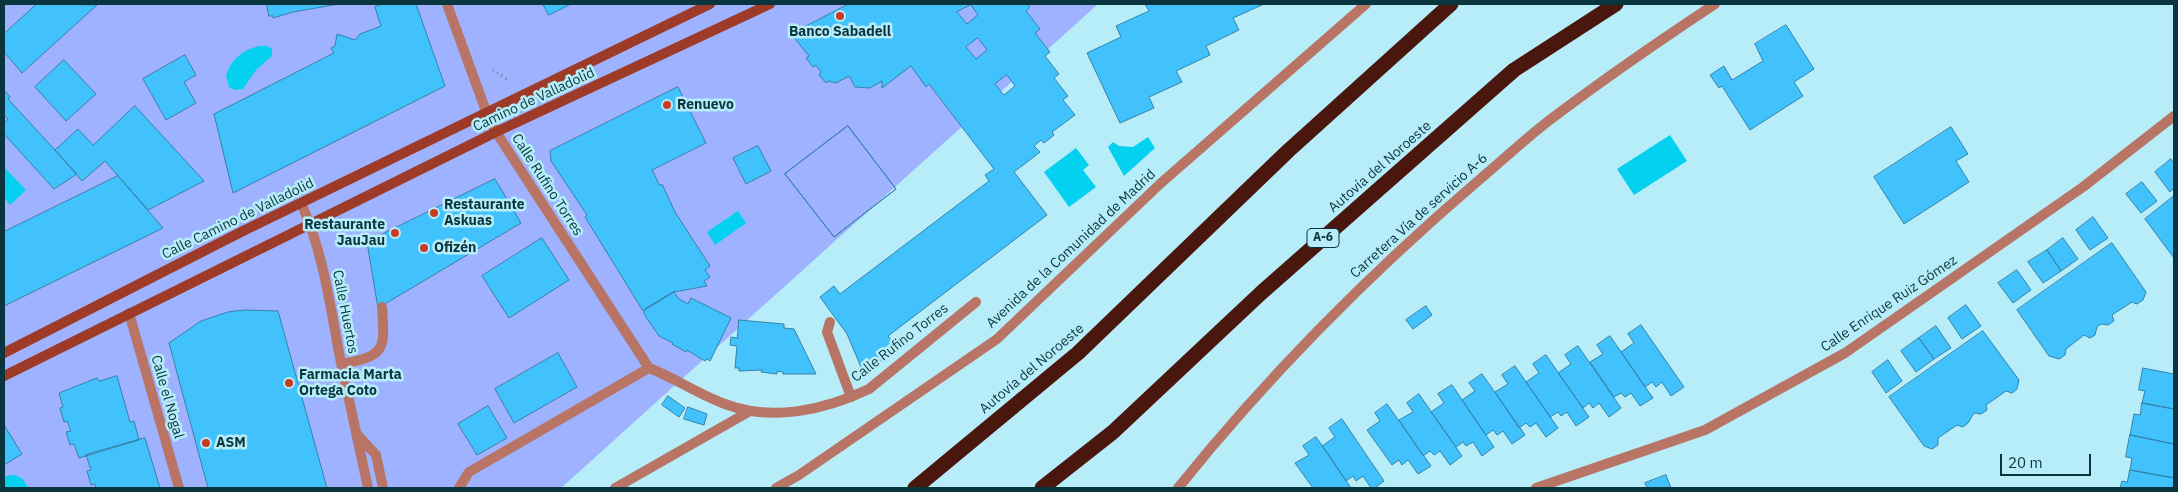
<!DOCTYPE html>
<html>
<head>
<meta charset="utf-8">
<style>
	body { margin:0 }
	#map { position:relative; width:2178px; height:492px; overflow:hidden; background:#b6edf9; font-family:"IBM Plex Sans",sans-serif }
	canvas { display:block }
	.frame { position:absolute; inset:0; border:5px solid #09363e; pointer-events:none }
	.scale { position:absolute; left:2000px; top:454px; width:91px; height:22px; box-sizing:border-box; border:2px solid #09363e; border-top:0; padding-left:6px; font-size:15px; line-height:18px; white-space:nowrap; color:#09363e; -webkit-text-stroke:4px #b6edf9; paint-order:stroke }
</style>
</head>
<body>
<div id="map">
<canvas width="2178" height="492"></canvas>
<div class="frame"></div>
<div class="scale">20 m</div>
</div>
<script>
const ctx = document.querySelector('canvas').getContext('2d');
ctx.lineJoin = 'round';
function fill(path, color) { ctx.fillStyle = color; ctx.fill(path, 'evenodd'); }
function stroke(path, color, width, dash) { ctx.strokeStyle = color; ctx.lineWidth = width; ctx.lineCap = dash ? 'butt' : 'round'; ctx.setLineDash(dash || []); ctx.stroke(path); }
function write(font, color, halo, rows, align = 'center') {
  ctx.font = font + ' "IBM Plex Sans",sans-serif'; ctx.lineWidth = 5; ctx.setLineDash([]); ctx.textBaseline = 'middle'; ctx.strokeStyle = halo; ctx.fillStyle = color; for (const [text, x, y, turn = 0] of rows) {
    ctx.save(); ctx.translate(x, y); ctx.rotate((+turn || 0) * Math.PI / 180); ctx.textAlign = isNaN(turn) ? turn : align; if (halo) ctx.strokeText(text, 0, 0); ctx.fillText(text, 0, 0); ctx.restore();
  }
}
fill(new Path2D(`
	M4,4H1098L561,488H4Z`), '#9fb2ff');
fill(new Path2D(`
	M259,46H267L272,49V56L256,70L243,89L235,90L229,87L226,75C232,58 243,50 259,46Z
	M1670,135L1687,161L1634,195L1617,169Z
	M1148,137L1155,148L1124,176L1108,147L1113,142L1119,146L1133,147Z
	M1076,148L1089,165L1083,170L1096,187L1069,207L1044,172Z
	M4,167L26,190L10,205L4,197Z
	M738,211L746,223L715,245L707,232Z
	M15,475L23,479L28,488H4V476Z`), '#03d1ef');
const building = new Path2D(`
	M37,4L97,5L22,73L4,52V34Z
	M267,4H339L293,12L273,18V16H269Z
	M384,4H416L445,86L233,193L214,114L334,53L331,48L335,46L337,34L355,40L360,34L381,26L375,7Z
	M543,4H571L549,15Z
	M849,4H1027L1030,7L1026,11L1040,29L1035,33L1050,52L1045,56L1059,74L1054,78L1068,96L1063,100L1075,115L1052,132L1054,135L1044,143L1041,140L1034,146L1040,152L1014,172L1047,215L888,336L898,349L871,369L868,364L861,367L847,334L820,297L834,286L840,294L989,181L985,175L994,169L929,84L926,87L911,66L882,88V81L870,88L855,87L849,76L836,83L828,81L826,83L819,75L821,72L816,65L813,67L806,58L809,56L791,34ZM971,5L978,15L967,24L957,12ZM978,38L987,50L976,59L966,47ZM1007,75L1015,86L1004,95L995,84Z
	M1145,4H1264L1233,18L1239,30L1206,46L1210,55L1176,71L1182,82L1149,97L1154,108L1120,123L1087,53L1121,37L1116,26L1149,11Z
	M1786,25L1814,69L1794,82L1803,96L1750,130L1722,86L1719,88L1710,75L1724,66L1732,80L1763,61L1755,44Z
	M185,55L196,75L184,82L196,103L166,120L143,79Z
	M64,60L96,94L66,121L35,87Z
	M678,87L706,143L652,170L660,186L662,184L675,212L710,266L705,270L710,277L704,281L707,286L674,292L643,311L585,217L587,215L551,161L550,151Z
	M4,90L10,97L8,99L77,174L54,189L4,134V124L8,119L5,116L4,118Z
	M135,106L204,181L148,210L105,161L82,181L55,150L78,129L93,145Z
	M848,126L896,189L834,237L785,174Z
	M848,126L896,189L834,237L785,174Z
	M1951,127L1968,154L1956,161L1969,182L1904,224L1874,177Z
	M758,146L771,171L746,184L733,158Z
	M2171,159L2174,164V188L2170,192L2155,172Z
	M118,176L163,228L4,306V232Z
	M495,179L521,223L378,308L367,242Z
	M2142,182L2157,201L2141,213L2126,194Z
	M2174,196V258L2145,219Z
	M2093,217L2108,238L2090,250L2076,230Z
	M542,238L569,280L509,318L482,276Z
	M2063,238L2078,259L2061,271L2047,250Z
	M2112,243L2146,292L2143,300L2137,304L2132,302L2112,315L2114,321L2108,325L2101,324L2097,327L2095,335L2090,338L2084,335L2066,349L2065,355L2059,359L2049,356L2017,310Z
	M2047,250L2061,271L2043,283L2028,262Z
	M2017,270L2031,290L2013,303L1998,283Z
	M674,292L679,299L688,304L691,298L731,318L710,361L707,359L705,361L687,350L686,352L672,344L673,343L659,336L644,314L645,309Z
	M1966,305L1981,326L1962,339L1948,318Z
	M1426,306L1432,315L1413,329L1406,320Z
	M245,310L278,311L327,488H208L169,343L201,321L228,312Z
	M739,320L784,324V328L794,329L816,374H783V372L777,371V374L761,372L762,370L739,371V368H735L737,346L730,345L731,337L737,338Z
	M1641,325L1684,387L1671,396L1662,382L1656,387L1652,382L1645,387L1621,352L1634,343L1628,334Z
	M1936,326L1951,348L1934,359L1919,338Z
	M1983,331L2019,380L2017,389L2012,393L2006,391L1986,405L1987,410L1981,414L1974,413L1968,423L1963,427L1957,425L1938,438V445L1932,449L1924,446L1889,397Z
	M1610,336L1653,398L1640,406L1631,393L1625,397L1621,393L1614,397L1590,362L1603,354L1597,345Z
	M1919,338L1934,359L1916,372L1901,351Z
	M1578,346L1621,408L1609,417L1599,403L1593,408L1589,403L1583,408L1558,373L1571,364L1565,355Z
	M558,353L577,387L514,423L495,389Z
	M1546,355L1589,417L1576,426L1567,412L1561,416L1558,412L1550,417L1526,382L1539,373L1533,364Z
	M1888,360L1902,381L1886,393L1872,372Z
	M1515,366L1558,428L1546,437L1536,423L1530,427L1526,423L1519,428L1495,392L1508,384L1502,375Z
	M2143,368L2174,374V409L2142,403L2145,391L2139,390Z
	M1482,374L1525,435L1512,444L1503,431L1497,435L1493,430L1486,435L1462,400L1475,391L1469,383Z
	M117,376L130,422L134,421L139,440L79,458L74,444L70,445L66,432L71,431L67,421L64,422L60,408L63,407L59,393L97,378L99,381Z
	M1452,385L1494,447L1482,456L1473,442L1466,446L1463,442L1456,447L1431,412L1444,403L1438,394Z
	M1419,394L1462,456L1450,465L1440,451L1434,455L1430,451L1423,456L1399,420L1413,412L1407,403Z
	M668,396L685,408L679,417L662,405Z
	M2142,403L2174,409V444L2130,435L2134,414L2140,415Z
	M1387,404L1431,466L1418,474L1408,460L1402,465L1399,460L1392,465L1367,430L1380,421L1375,413Z
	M488,406L507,438L477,455L458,424Z
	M688,407L707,414L704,425L684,419Z
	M1342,419L1384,481L1375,488H1371L1363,476L1356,481L1353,476L1346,481L1322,446L1335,437L1329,428Z
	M4,425L22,454L4,465Z
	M2130,435L2174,444V478L2130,470L2132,458L2126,457Z
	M1316,437L1331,458L1351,488H1313L1295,463L1309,455L1303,446Z
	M145,438L160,488H96L95,484L91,485L87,471L91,470L86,455Z
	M2130,470L2174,478L2173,488H2120L2122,481L2127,482Z
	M1666,475L1671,488H1647L1645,483Z`);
fill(building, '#42c2fd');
stroke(building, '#3382a9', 1);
stroke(new Path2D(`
	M493,70L508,80`), '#5c8e98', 3, [1, 4]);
stroke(new Path2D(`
	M830,322L827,332L851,397
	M342,364C386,356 385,349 382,307`), '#b87566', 10);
stroke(new Path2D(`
	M447,4L487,114L496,132L649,368C675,378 698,394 725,404C772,422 825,410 869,389L976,302
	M301,203C323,251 330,305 340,358C349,401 359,445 368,488
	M129,313L179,488
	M357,434L376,455L383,488
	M459,488L469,472L649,368
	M615,488L750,411
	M776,488L799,475L997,339L1161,183L1366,4
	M1178,488C1268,376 1369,274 1479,180C1503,160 1526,138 1551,119C1604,79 1659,41 1715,4
	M1536,488L1705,430L1845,353L2083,187L2174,116`), '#b87566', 10);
stroke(new Path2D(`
	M4,353L243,231L710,4
	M4,376L496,132L770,4`), '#9d3b28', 10);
stroke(new Path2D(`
	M915,488L1078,353L1288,151L1451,4
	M1042,488L1113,432L1261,293L1514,70L1616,4`), '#4a170e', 15);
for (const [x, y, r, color] of [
	[840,16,5,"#c73c21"],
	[667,105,5,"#c73c21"],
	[434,213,5,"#c73c21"],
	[395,233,5,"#c73c21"],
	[424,248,5,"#c73c21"],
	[289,383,5,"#c73c21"],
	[206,443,5,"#c73c21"]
]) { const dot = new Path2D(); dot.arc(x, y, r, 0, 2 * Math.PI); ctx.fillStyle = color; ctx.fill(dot); stroke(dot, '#b6edf9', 2); }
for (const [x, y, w] of [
	[1323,238,32]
]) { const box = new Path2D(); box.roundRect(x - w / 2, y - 9.5, w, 19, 4); ctx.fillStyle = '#b6edf9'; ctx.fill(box); stroke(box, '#09363e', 1); }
write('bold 12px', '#09363e', null, [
	["A-6",1323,238]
]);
write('bold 14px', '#09363e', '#b6edf9', [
	["Banco Sabadell",840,32,"center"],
	["Renuevo",677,105],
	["Restaurante",444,205],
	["Askuas",444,221],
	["Restaurante",385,225,"right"],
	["JauJau",385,241,"right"],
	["Ofizén",434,248],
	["Farmacia Marta",299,375],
	["Ortega Coto",299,391],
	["ASM",216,443]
], 'left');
write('14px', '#09363e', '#b6edf9', [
	["Camino de Valladolid",534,100,-25],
	["Autovía del Noroeste",1380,167,-41],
	["Calle Rufino Torres",547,185,57],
	["Carretera Vía de servicio A-6",1419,216,-42],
	["Calle Camino de Valladolid",238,219,-26],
	["Avenida de la Comunidad de Madrid",1071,249,-43],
	["Calle Enrique Ruiz Gómez",1889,304,-34],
	["Calle Huertos",345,312,79],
	["Calle Rufino Torres",900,343,-38],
	["Autovía del Noroeste",1032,369,-40],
	["Calle el Nogal",167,397,74]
]);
</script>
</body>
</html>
